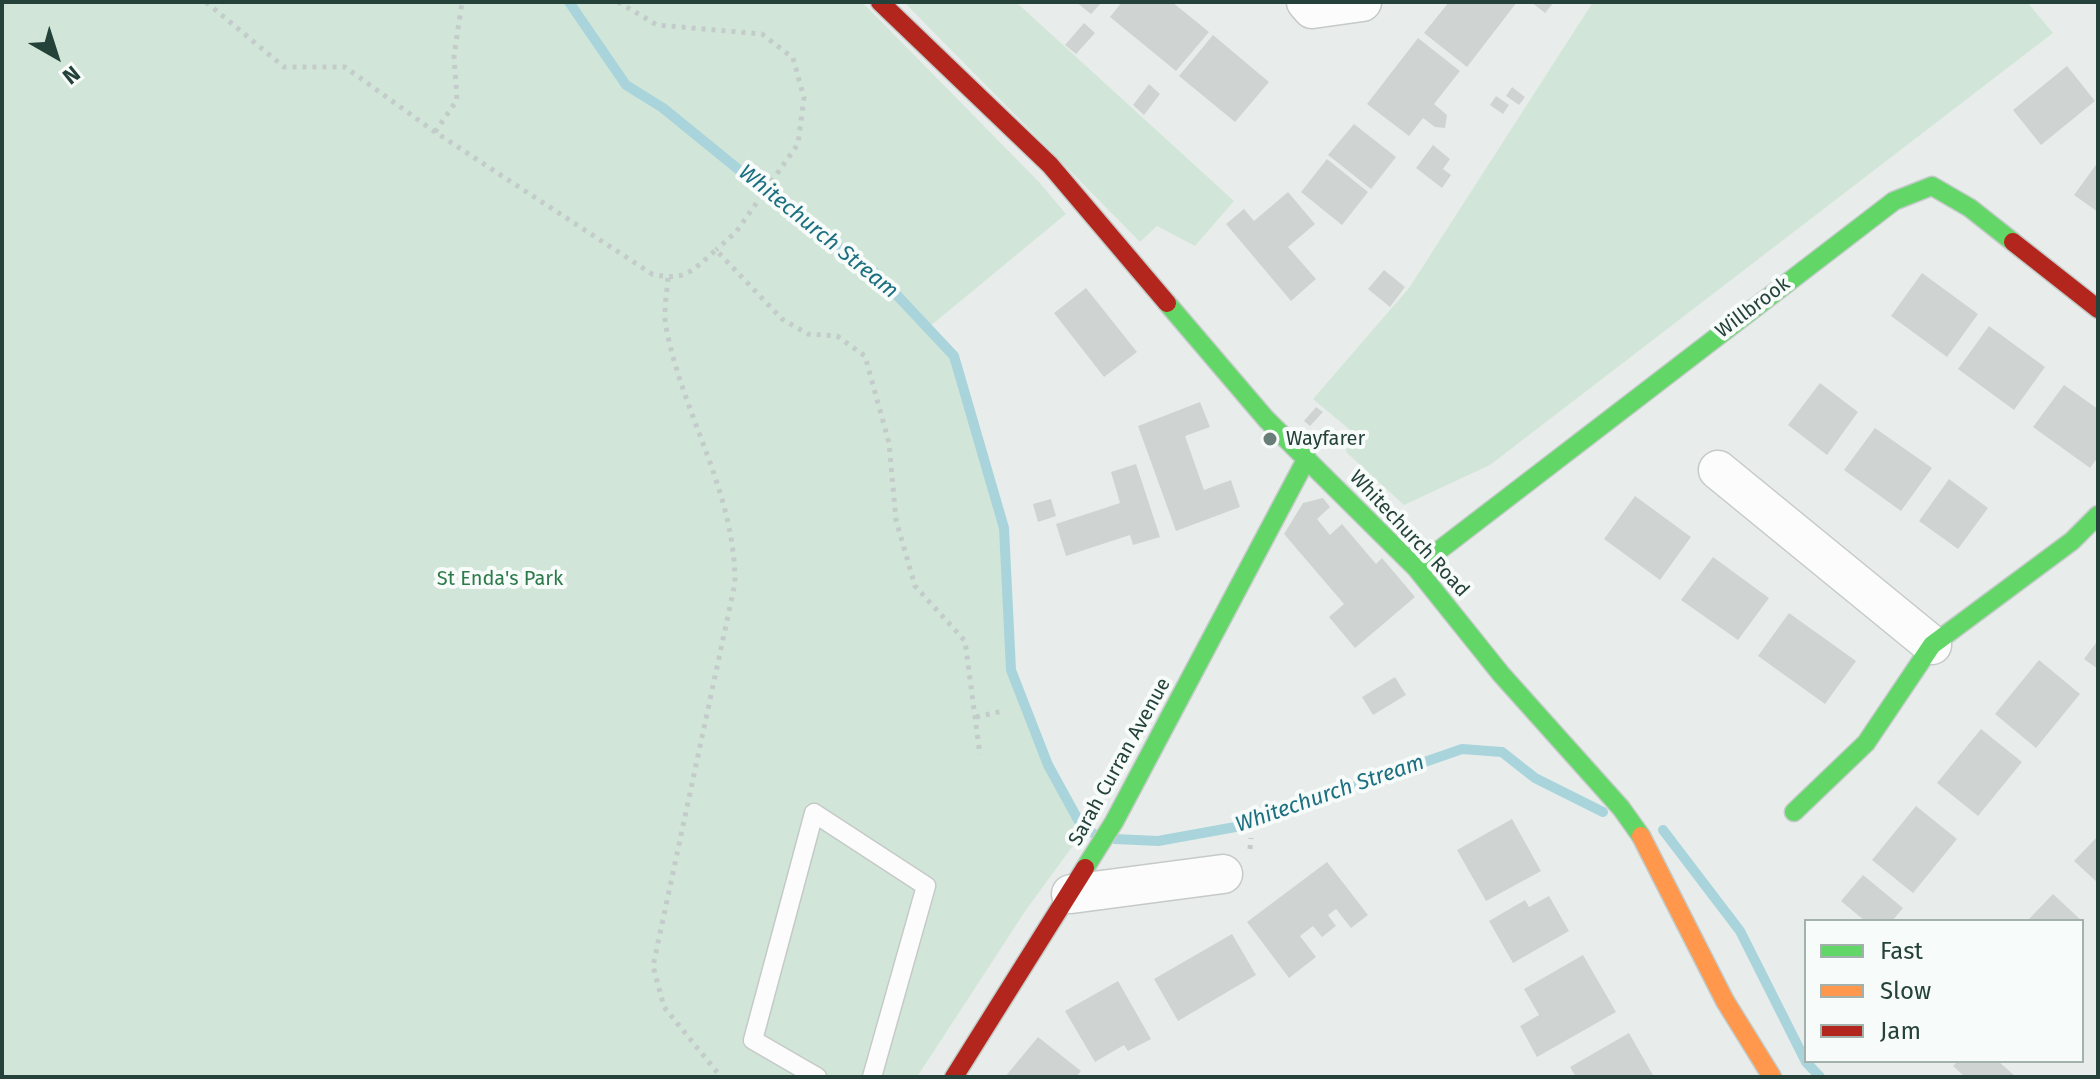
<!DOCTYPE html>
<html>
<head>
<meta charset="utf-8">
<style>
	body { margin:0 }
	#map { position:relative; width:2100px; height:1079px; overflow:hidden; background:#e8edeb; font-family:"Fira Sans",sans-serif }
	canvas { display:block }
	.frame { position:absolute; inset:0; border:4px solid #24423a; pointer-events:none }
	.legend { position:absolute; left:1804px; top:919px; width:280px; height:144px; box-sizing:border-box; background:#f7fbf9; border:2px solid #a3b1ad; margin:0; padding:10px 14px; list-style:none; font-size:24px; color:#24423a }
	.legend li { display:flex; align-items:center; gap:16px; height:40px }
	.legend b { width:40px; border:2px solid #a3b1ad }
	.north { position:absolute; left:16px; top:16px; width:80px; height:80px; -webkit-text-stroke:6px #f7fbf9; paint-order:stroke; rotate:141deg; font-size:22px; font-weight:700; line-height:32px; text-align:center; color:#24423a }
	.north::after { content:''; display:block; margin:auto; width:28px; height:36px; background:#24423a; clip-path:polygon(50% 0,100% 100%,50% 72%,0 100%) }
</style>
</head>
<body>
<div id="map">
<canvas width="2100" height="1079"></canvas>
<div class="frame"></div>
<ul class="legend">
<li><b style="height:10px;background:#63d668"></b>Fast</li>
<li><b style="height:10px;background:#ff974d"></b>Slow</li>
<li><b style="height:10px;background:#b3261e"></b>Jam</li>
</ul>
<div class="north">N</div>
</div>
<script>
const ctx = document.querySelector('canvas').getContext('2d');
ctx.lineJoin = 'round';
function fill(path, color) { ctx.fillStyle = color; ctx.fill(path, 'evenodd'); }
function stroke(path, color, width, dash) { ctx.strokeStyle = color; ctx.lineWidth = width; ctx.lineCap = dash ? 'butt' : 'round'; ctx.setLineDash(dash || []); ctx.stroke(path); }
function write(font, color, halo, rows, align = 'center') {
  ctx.font = font + ' "Fira Sans",sans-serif'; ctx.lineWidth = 8; ctx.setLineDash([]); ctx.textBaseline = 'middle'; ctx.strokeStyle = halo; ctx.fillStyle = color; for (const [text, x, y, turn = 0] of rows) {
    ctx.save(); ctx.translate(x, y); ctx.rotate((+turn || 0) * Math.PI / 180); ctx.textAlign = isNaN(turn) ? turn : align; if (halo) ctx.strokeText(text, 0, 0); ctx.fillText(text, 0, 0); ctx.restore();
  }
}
fill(new Path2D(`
	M2,2H862L1040,183L1066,214L929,327L954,356L1004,528L1008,671L1044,764L1079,827L1089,833L1080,836L1026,910L917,1077H2Z
	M904,2H1016L1234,201L1195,246L1157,226L1140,242Z
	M1593,2H2027L2053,33L1490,465L1404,505L1346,452L1350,430L1313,399L1409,288Z`), '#d1e6d8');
stroke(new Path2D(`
	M569,2L626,85L663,108L803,222L877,274L954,356L1004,528L1011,670L1048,765L1082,827L1096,835
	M1663,830L1740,931L1806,1062L1820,1077
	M1115,839L1158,841L1241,826L1462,749L1502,752L1535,778L1603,812`), '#a9d4db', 10);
fill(new Path2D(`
	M1076,2H1102L1091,14Z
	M1122,2H1172L1209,32L1176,71L1110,17Z
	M1449,2H1517L1467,67L1424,33Z
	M1531,2H1554L1545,13Z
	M1084,23L1095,33L1076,54L1065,45Z
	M1213,35L1269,82L1235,122L1179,76Z
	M1418,38L1460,71L1434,104L1447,115L1445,128L1435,127L1423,118L1409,136L1367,104Z
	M2067,66L2095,101L2041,145L2013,110Z
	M1149,84L1160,94L1144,115L1133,105Z
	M1512,87L1525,97L1519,105L1506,96Z
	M1496,96L1509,105L1503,114L1490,105Z
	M1354,124L1396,157L1371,189L1328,155Z
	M1433,145L1450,159L1443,169L1451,175L1442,188L1416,168Z
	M1327,159L1368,192L1342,225L1301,192Z
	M2098,162V212L2074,195Z
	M1288,192L1315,224L1288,247L1316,279L1291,301L1226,224L1244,209L1254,221Z
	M1384,270L1405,287L1390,307L1368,289Z
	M1922,273L1978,314L1947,357L1891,316Z
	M1086,288L1137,352L1104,377L1054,313Z
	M1989,326L2045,367L2014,410L1958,369Z
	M1820,383L1858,412L1827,455L1788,425Z
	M2064,385L2098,409V457L2090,468L2033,427Z
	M1200,402L1210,427L1185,436L1204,490L1231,480L1240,507L1176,531L1138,426Z
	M1316,407L1323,412L1310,426L1304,421Z
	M1875,428L1932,468L1901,511L1844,470Z
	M1136,464L1160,537L1133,545L1130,535L1066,556L1056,524L1120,503L1111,472Z
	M1949,479L1988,508L1958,549L1919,521Z
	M1635,496L1691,537L1660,580L1604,539Z
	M1323,498L1330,507L1317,519L1330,535L1342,524L1376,564L1382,558L1415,597L1355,648L1329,617L1344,604L1284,534L1303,503Z
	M1051,499L1056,516L1038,522L1033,504Z
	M1713,557L1769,598L1738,640L1681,600Z
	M1789,613L1856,661L1825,704L1758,656Z
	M2098,640V669L2084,659Z
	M2039,660L2080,694L2036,748L1995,714Z
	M1395,677L1406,695L1373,715L1362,697Z
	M1981,729L2022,762L1978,816L1937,783Z
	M1916,806L1957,839L1913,893L1872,860Z
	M1512,819L1541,871L1486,901L1457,850Z
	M2098,836V883L2074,861Z
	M1327,862L1368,915L1351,928L1336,909L1328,915L1336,926L1322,937L1313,926L1300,936L1316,957L1289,978L1247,922Z
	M1863,875L1903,908L1892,921H1865L1841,901Z
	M2053,894L2082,921L2029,919Z
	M1549,896L1569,931L1513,963L1489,921L1525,900L1529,907Z
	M1232,934L1256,975L1178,1021L1154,979Z
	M1583,955L1616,1012L1537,1057L1520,1026L1539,1015L1524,989Z
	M1118,981L1151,1039L1128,1051L1124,1045L1095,1062L1065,1011Z
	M1629,1033L1654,1077H1576L1570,1067Z
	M1038,1037L1081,1071L1076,1077H1005Z
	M1958,1061H1998L2016,1077H1965L1953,1066Z`), '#cfd4d2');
const lane = new Path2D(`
	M817,1077L753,1040L814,813L926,886L872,1077`);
const street = new Path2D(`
	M1306,2L1312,9L1362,2
	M1718,470L1932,645
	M1071,894L1223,874`);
const fast = new Path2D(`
	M1167,303L1266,419L1416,568L1501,674L1621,808L1641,836
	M1416,568L1894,201L1932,186L1970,208L2013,242
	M1794,812L1866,743L1932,645L2072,541L2098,515
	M1085,868L1114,822L1307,458`);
const slow = new Path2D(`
	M1641,836L1725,1001L1772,1077`);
const jam = new Path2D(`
	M880,2L1050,165L1167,303
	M2013,242L2098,309
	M954,1077L1085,868`);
stroke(lane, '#c5cac8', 21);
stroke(street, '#c5cac8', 41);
stroke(fast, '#c3cbc8', 21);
stroke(slow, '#c3cbc8', 21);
stroke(jam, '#c3cbc8', 21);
stroke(new Path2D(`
	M206,2L284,67H345L435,132L652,274C685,282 692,271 716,250L782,319L808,334L837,336L865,356L889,443L896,520L915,586L965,641L980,755
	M618,2L657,25L762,34L793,58L804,98L798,144L736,232L716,250
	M435,132L457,100L454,56L462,2
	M668,278C667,293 663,312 666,327C683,416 735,491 735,583L653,966L664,1007L721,1077
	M976,717L1003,711
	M1250,849L1251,838`), '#c3ccca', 5, [4, 6]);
stroke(lane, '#fcfcfc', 18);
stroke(street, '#fcfcfc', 38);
stroke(fast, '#63d668', 18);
stroke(slow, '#ff974d', 18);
stroke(jam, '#b3261e', 18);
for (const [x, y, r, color] of [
	[1270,439,8,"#697e78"]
]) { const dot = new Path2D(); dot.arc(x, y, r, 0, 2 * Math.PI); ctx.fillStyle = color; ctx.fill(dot); stroke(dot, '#f7fbf9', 3); }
write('20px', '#24423a', '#f7fbf9', [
	["Willbrook",1753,308,-37],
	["Whitechurch Road",1409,534,47],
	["Sarah Curran Avenue",1120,762,-61]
]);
write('20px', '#24423a', '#f7fbf9', [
	["Wayfarer",1286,439]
], 'left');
write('20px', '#2d7a4b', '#f7fbf9', [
	["St Enda's Park",500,579]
]);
write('italic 22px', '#1c6f80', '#f7fbf9', [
	["Whitechurch Stream",818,232,39],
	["Whitechurch Stream",1330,794,-19]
]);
</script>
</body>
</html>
